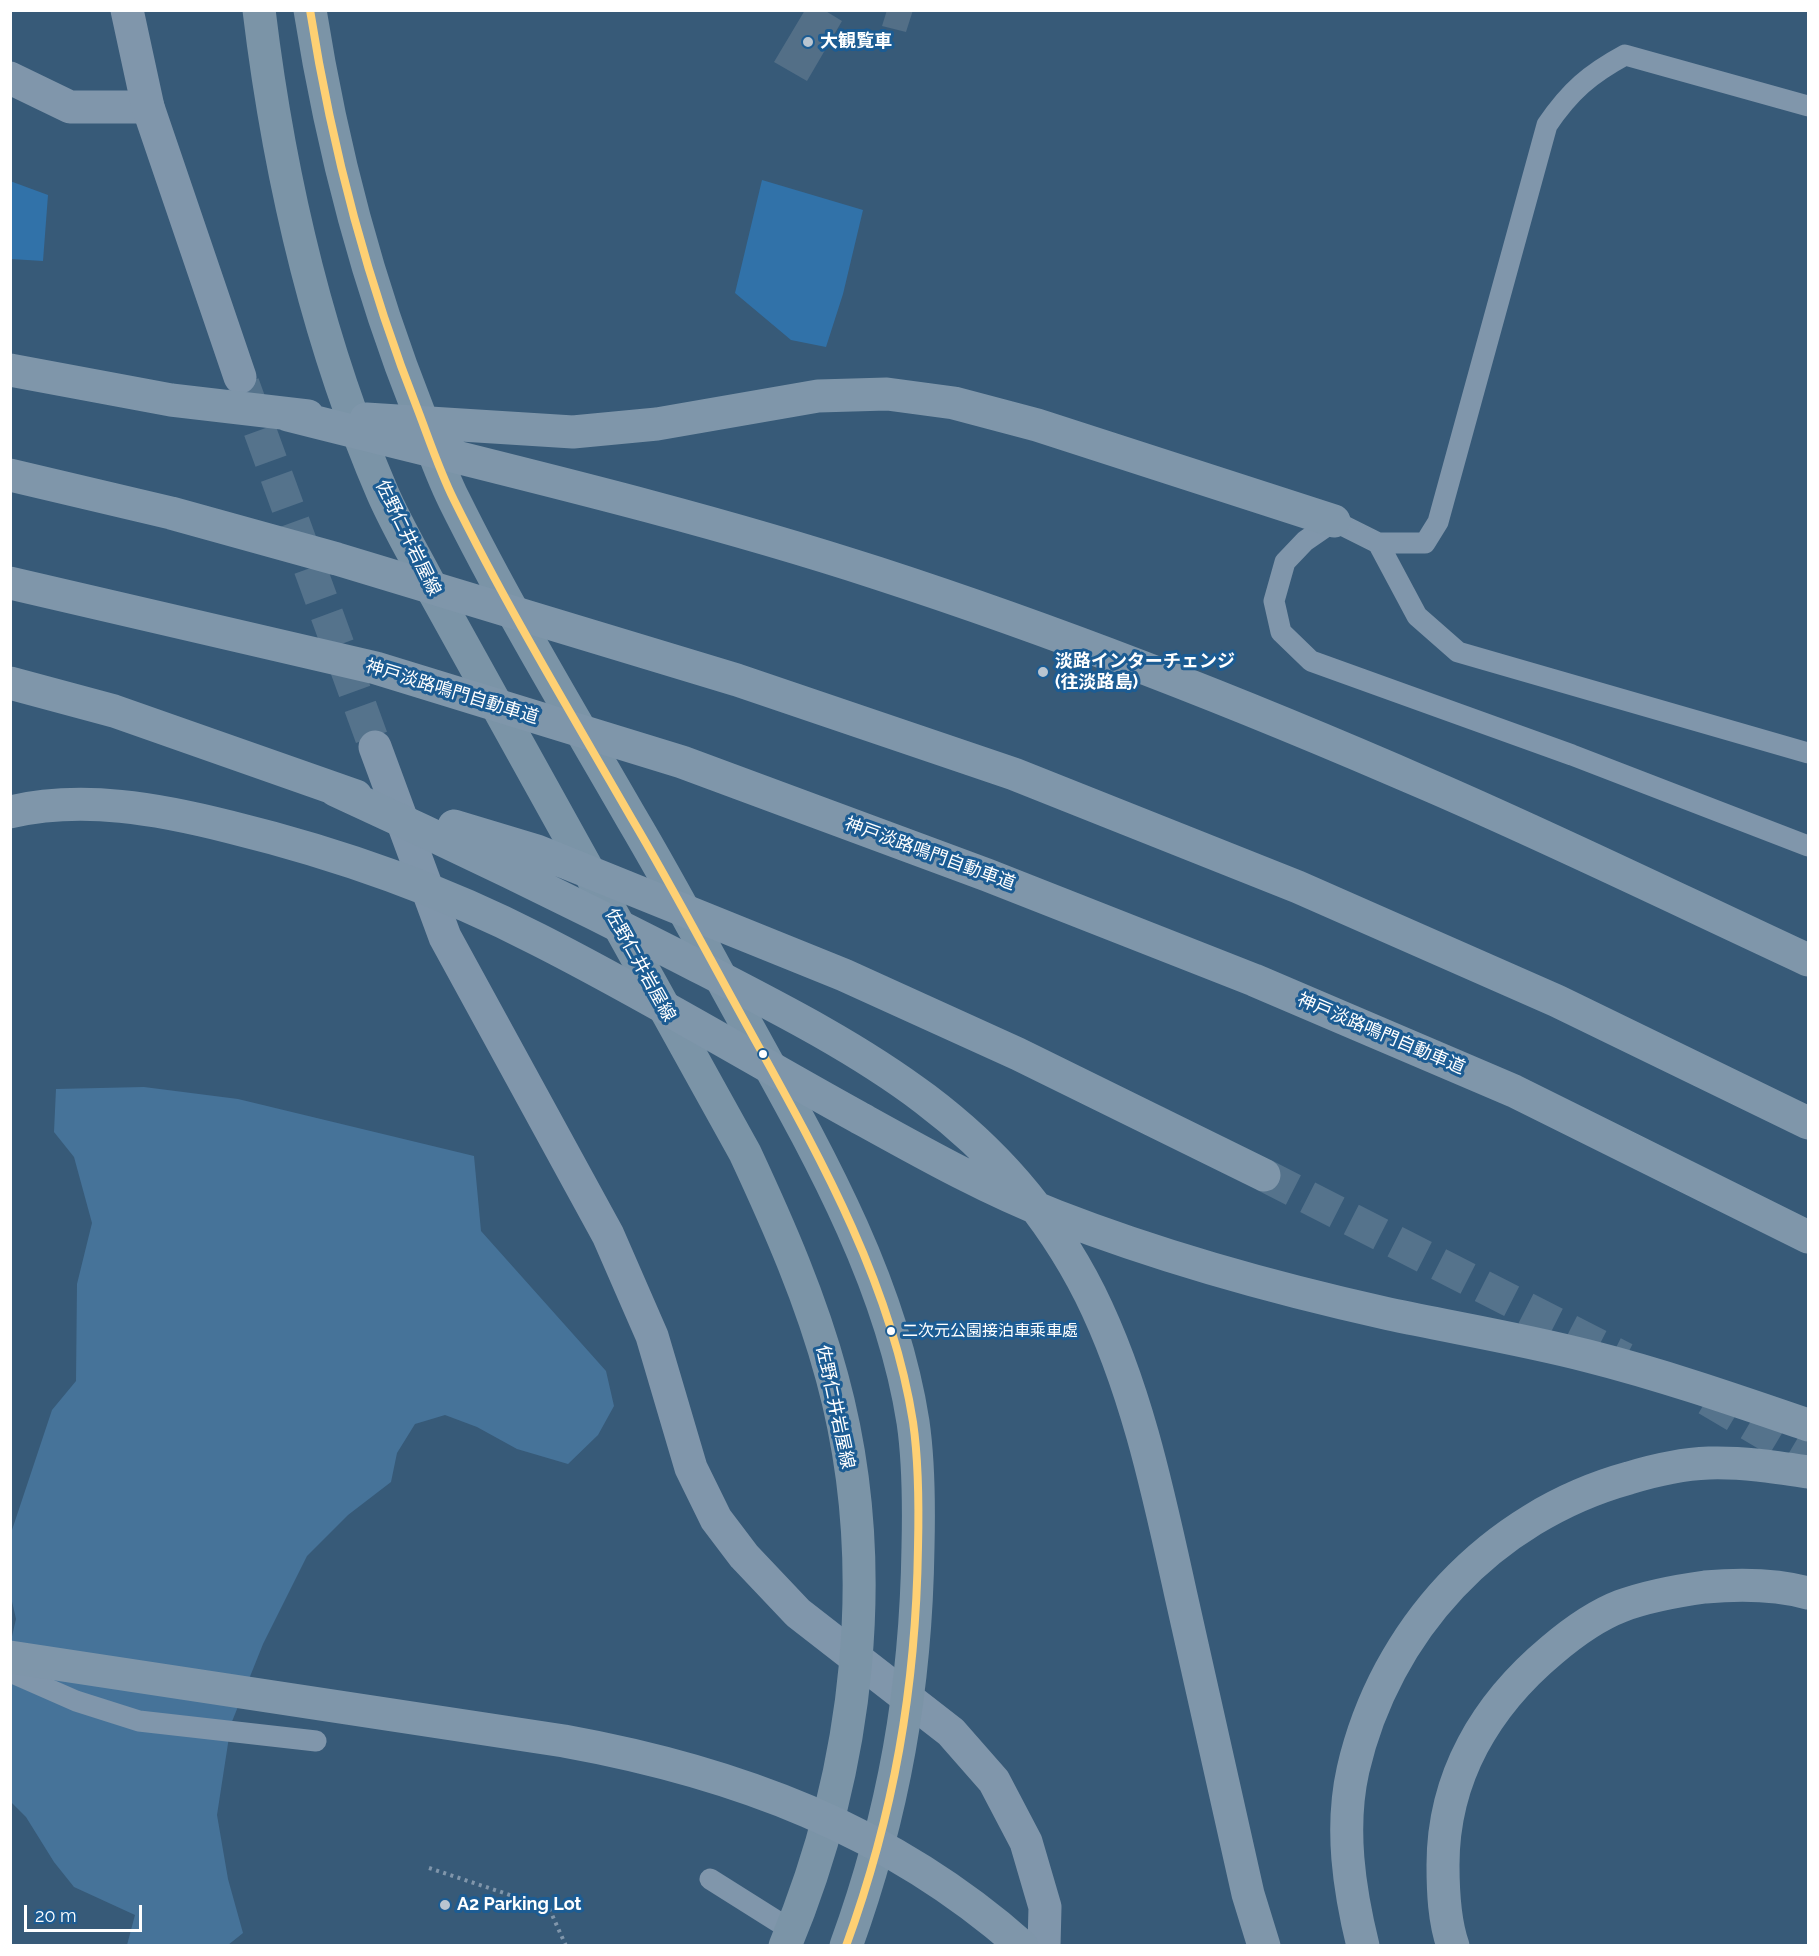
<!DOCTYPE html>
<html>
<head>
<meta charset="utf-8">
<style>
	body { margin:0 }
	#map { position:relative; width:1819px; height:1956px; overflow:hidden; background:#375a78; font-family:Raleway,sans-serif }
	canvas { display:block }
	.frame { position:absolute; inset:0; border:12px solid #fff; pointer-events:none }
	.scale { position:absolute; left:24px; top:1905px; width:118px; height:27px; box-sizing:border-box; border:3px solid #fff; border-top:0; padding-left:8px; font-size:18px; line-height:21px; white-space:nowrap; color:#fff; -webkit-text-stroke:4px #1c5c93; paint-order:stroke }
</style>
</head>
<body>
<div id="map">
<canvas width="1819" height="1956"></canvas>
<div class="frame"></div>
<div class="scale">20 m</div>
</div>
<script>
const ctx = document.querySelector('canvas').getContext('2d');
ctx.lineJoin = 'round';
function fill(path, color) { ctx.fillStyle = color; ctx.fill(path, 'evenodd'); }
function stroke(path, color, width, dash) { ctx.strokeStyle = color; ctx.lineWidth = width; ctx.lineCap = dash ? 'butt' : 'round'; ctx.setLineDash(dash || []); ctx.stroke(path); }
function write(font, color, halo, rows, align = 'center') {
  ctx.font = font + ' Raleway,"Noto Sans JP",sans-serif'; ctx.lineWidth = 6; ctx.setLineDash([]); ctx.textBaseline = 'middle'; ctx.strokeStyle = halo; ctx.fillStyle = color; for (const [text, x, y, turn = 0] of rows) {
    ctx.save(); ctx.translate(x, y); ctx.rotate((+turn || 0) * Math.PI / 180); ctx.textAlign = isNaN(turn) ? turn : align; if (halo) ctx.strokeText(text, 0, 0); ctx.fillText(text, 0, 0); ctx.restore();
  }
}
fill(new Path2D(`
	M762,180L863,210L843,294L826,347L791,340L735,293Z
	M10,181L48,195L43,261L11,259Z`), '#3172a9');
fill(new Path2D(`
	M144,1087L238,1099L474,1156L481,1231L606,1371L614,1406L598,1435L568,1464L517,1449L477,1427L445,1415L415,1424L397,1453L391,1482L348,1515L307,1556L263,1644L231,1724L217,1815L228,1879L243,1933L228,1945H127L135,1915L74,1887L54,1862L26,1817L11,1802L10,1645L16,1619L11,1597V1533L52,1410L76,1381L77,1284L92,1223L74,1157L54,1132L56,1089Z`), '#467399');
fill(new Path2D(`
	M805,10H824L842,21L807,81L774,62Z
	M887,10H913L906,32L882,26Z`), '#536f87');
stroke(new Path2D(`
	M243,384L375,747`), '#55738c', 33, [33, 16]);
stroke(new Path2D(`
	M1264,1175L1625,1359
	M1707,1399L1808,1459`), '#55738c', 33, [33, 16]);
stroke(new Path2D(`
	M429,1868L549,1908L566,1946`), '#8096ab', 4, [3, 4.5]);
stroke(new Path2D(`
	M1378,543H1425L1438,522L1547,125C1570,91 1590,74 1625,55L1808,106
	M1808,753L1458,652L1417,616L1378,543L1334,521L1305,541L1285,562L1274,601L1281,632L1311,661L1572,755L1808,846
	M10,1672L76,1701L139,1721L316,1741
	M710,1879L791,1930`), '#8096ab', 21);
stroke(new Path2D(`
	M10,78L70,107H148`), '#8096ab', 33);
stroke(new Path2D(`
	M127,10L148,107L240,377
	M375,747L445,937L608,1235L652,1336L691,1468L716,1519L744,1556L798,1613L951,1732L994,1781L1026,1842L1045,1907L1044,1946`), '#8096ab', 33);
stroke(new Path2D(`
	M259,10C279,175 317,341 383,494C397,526 415,556 431,587L745,1153C779,1226 811,1299 832,1377C883,1564 859,1769 785,1946
	M310,10C332,149 367,282 419,413C430,442 440,472 454,500C508,609 571,713 632,819C673,888 710,959 749,1029C817,1152 891,1281 913,1422C919,1463 919,1505 918,1547C916,1687 894,1814 846,1946`), '#7b94a7', 33);
stroke(new Path2D(`
	M10,370L171,400L308,416
	M288,415C485,465 683,510 877,573C1065,634 1250,707 1431,786C1558,841 1683,902 1808,960
	M366,419L573,432L657,424L818,396L887,394L954,403L1037,425L1334,521
	M10,475L171,513L337,559L737,680L1014,774L1298,887L1557,1001L1808,1123
	M10,583L376,668L682,762L987,875L1254,980L1514,1091L1808,1237
	M10,683L114,711L356,796
	M335,790C451,843 565,898 678,956C848,1044 999,1114 1090,1294C1136,1387 1158,1491 1180,1591C1202,1692 1225,1793 1248,1894L1264,1946
	M10,812C83,795 159,809 230,827C336,853 440,889 537,939C646,994 751,1058 858,1117C923,1153 987,1189 1056,1216C1164,1258 1277,1289 1389,1314C1455,1328 1522,1339 1588,1356C1663,1375 1735,1400 1808,1425
	M454,826L537,851L844,975L1018,1054L1264,1175
	M10,1657L564,1741C735,1772 890,1829 1022,1946
	M1363,1946C1349,1889 1340,1828 1353,1770C1385,1630 1491,1516 1629,1478C1655,1470 1682,1464 1709,1463C1743,1462 1775,1467 1808,1472
	M1453,1946C1444,1920 1443,1891 1443,1865C1443,1777 1486,1705 1552,1650C1572,1633 1595,1616 1621,1606C1648,1596 1676,1591 1705,1587C1739,1584 1775,1584 1808,1593`), '#7f96aa', 33);
stroke(new Path2D(`
	M310,10C332,149 367,282 419,413C430,442 440,472 454,500C508,609 571,713 632,819C673,888 710,959 749,1029C817,1152 891,1281 913,1422C919,1463 919,1505 918,1547C916,1687 894,1814 846,1946`), '#fed073', 8);
for (const [x, y, r, color] of [
	[808,42,6,"#b9c5d0"],
	[1043,672,6,"#b9c5d0"],
	[763,1054,5,"#fff"],
	[891,1331,5,"#fff"],
	[445,1905,6,"#b9c5d0"]
]) { const dot = new Path2D(); dot.arc(x, y, r, 0, 2 * Math.PI); ctx.fillStyle = color; ctx.fill(dot); stroke(dot, '#1c5c93', 2); }
write('16px', '#fff', '#1c5c93', [
	["二次元公園接泊車乘車處",902,1331]
], 'left');
write('bold 18px', '#fff', '#1c5c93', [
	["大観覧車",820,42],
	["淡路インターチェンジ",1055,662],
	["(往淡路島)",1055,683],
	["A2 Parking Lot",457,1905]
], 'left');
write('18px', '#fff', '#1c5c93', [
	["佐野仁井岩屋線",408,538,64],
	["神戸淡路鳴門自動車道",452,692,17],
	["神戸淡路鳴門自動車道",930,854,20],
	["佐野仁井岩屋線",640,965,61],
	["神戸淡路鳴門自動車道",1381,1034,23],
	["佐野仁井岩屋線",835,1407,78]
]);
</script>
</body>
</html>
